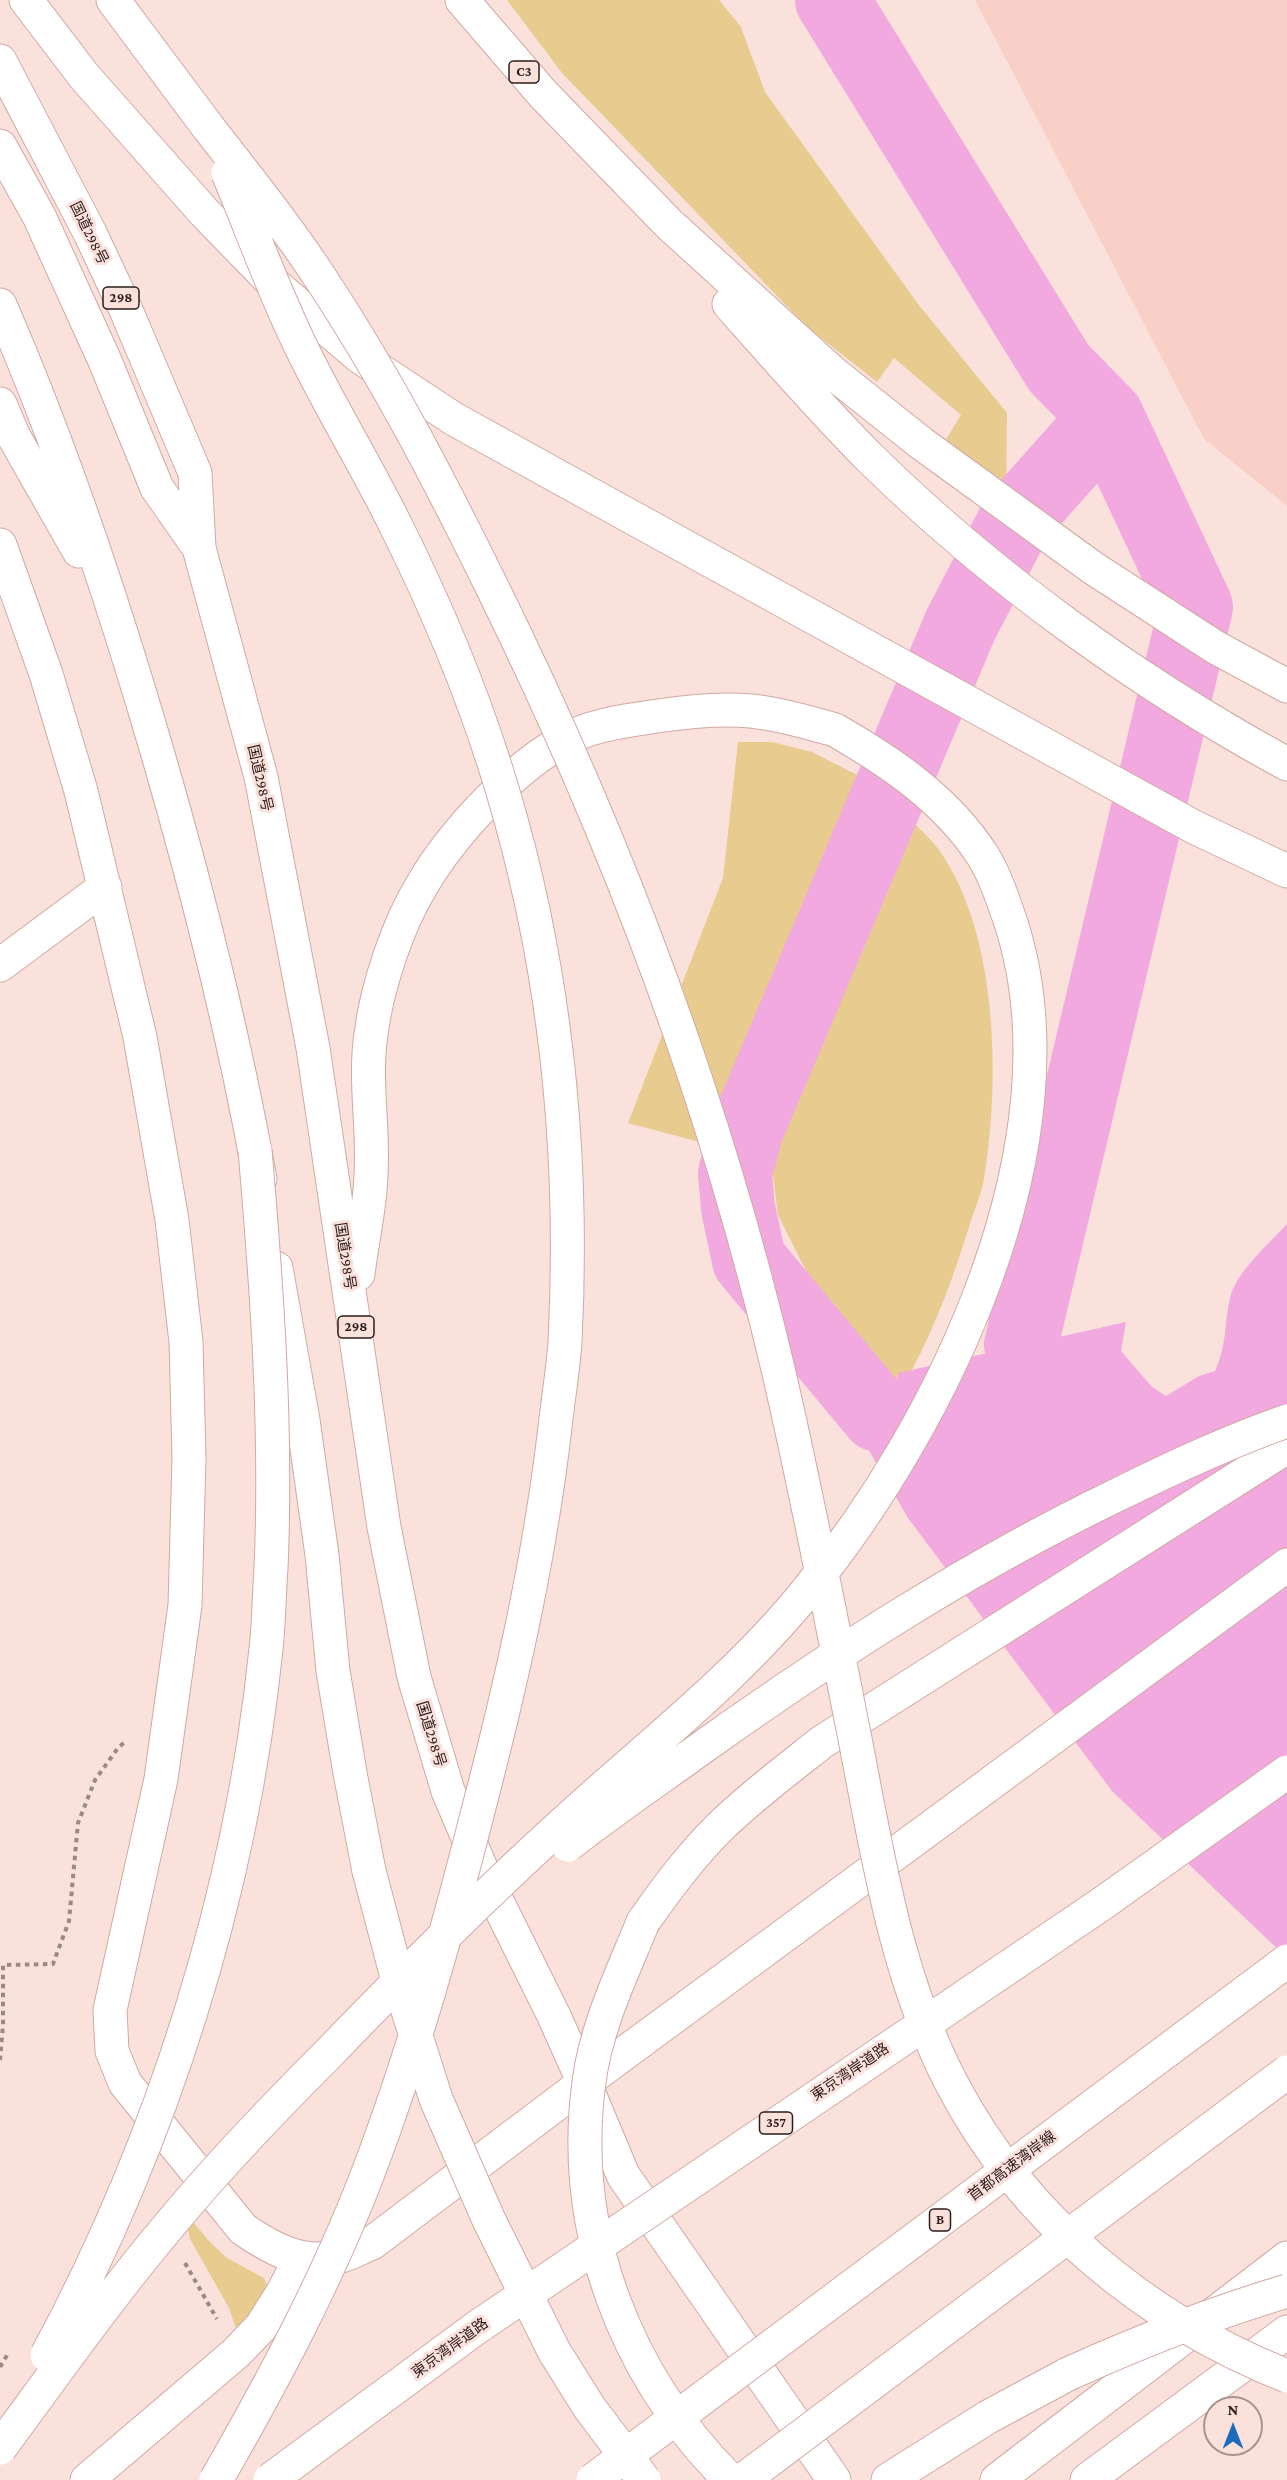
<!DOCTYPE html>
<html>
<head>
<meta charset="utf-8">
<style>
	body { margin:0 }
	#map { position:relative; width:1287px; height:2480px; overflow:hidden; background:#fbe1dc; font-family:"Crimson Pro",serif }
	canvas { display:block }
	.north { position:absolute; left:1203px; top:2396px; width:60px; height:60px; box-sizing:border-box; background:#fbe1dc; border:2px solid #a8938e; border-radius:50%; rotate:0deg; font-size:16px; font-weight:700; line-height:24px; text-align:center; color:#2c1d1a }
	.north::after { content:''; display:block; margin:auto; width:21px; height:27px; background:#1d6cbb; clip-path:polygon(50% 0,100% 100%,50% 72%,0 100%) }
</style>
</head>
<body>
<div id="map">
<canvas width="1287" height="2480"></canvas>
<div class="north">N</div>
</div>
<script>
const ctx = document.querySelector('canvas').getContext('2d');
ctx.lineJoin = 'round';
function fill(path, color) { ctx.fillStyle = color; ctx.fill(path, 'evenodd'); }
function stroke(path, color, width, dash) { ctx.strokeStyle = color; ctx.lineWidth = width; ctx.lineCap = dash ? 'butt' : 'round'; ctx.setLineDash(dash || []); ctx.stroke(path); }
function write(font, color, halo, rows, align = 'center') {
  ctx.font = font + ' "Crimson Pro","Noto Sans JP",serif'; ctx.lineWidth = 6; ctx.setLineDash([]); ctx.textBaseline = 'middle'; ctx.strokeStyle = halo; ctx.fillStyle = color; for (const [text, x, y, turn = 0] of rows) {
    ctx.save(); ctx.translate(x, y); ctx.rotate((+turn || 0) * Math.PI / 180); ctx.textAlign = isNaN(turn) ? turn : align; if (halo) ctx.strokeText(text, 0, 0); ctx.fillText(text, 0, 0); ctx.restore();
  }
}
fill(new Path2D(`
	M975,0H1287V506L1204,439Z`), '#f9d0c8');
fill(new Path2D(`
	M507,0H719L741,27L765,92L918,304L1007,413L1006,501L943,444L961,415L894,358L877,382L807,327L562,73Z
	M738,742H772L812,752L867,780L707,1144L628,1123L723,878Z
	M899,808C914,824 934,840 945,859C998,942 1000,1084 984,1179C981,1195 974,1211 969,1227C954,1276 936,1324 912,1370L898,1374L896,1386L825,1309L778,1215L772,1168L774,1133L847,938Z
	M184,2211L209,2241L227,2258L264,2278L268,2287V2295L237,2332L229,2308L190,2239Z`), '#e8cc8f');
fill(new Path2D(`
	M1287,1224V1958L1112,1791L908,1518L863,1440L896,1386L898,1373L1126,1322L1121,1351L1152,1387L1166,1396L1199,1376L1215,1371C1227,1345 1224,1325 1230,1298C1236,1272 1269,1244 1287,1224Z`), '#f1a9e0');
stroke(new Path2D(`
	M832,0L1059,368L1107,417L1196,607L1021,1345
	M878,1415L749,1260L738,1208L735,1174L746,1131L961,624L1016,519L1107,417`), '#f1a9e0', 74);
const minor = new Path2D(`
	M0,545L46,674L81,791L140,1037L172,1220L186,1342L189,1458L185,1605L161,1779L110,2010L112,2051L125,2083L243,2229C272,2249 301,2265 337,2257C349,2255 361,2247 372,2243L584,2083L1287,1565
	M0,965L105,887
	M585,2084L623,2175L834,2480
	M87,2480L236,2353L261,2327L283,2292L300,2259`);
const highway = new Path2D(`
	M26,0L84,76L204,212L273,283L360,357L454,419L557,476L1194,827L1287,871
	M113,0L208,127
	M462,0L543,94L669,224L833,373L921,443L1093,568L1215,647L1287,686
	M0,61L90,233L126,310L195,473L199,548L261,777L313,1048L384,1527L414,1677L448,1791L484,1875L554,2016L584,2083
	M0,146L39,216L105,361L157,488L199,548
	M729,304C775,356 821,409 870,458C991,577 1138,683 1287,764
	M0,305C63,450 113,600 157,751C198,892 234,1034 260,1179
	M0,404L14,437L79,551
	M276,1268L303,1420L322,1555L333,1671L350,1773L369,1871
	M358,1274C362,1241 370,1208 371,1175C374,1128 364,1081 371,1034C377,987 397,926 422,885C453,832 517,763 572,736C592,727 616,722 638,719C675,713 713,708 751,711C779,714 807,722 835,730
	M643,1922C667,1888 692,1854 722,1825C753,1795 788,1769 822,1742L1287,1447
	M888,2480L988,2417L1068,2374
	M997,2480L1287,2258
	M1087,2480L1287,2332`);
stroke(minor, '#d2a9a2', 35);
stroke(highway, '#d2a9a2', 35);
stroke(new Path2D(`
	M0,2060L3,2025V1965L53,1964L69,1921L78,1823L95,1780L118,1748L126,1741
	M185,2263L217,2319
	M0,2367L9,2352`), '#9d8884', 4, [4.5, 4.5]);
stroke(minor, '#fff', 33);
stroke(highway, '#fff', 33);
const highwayBridge = new Path2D(`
	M208,127C242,171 278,215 309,261C379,364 437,475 492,587C616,838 715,1100 779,1373C807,1495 831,1617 855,1739C878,1857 896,1978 953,2086C1023,2219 1148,2321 1287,2376
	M568,1845C613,1810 660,1778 707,1744C838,1651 972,1565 1117,1495C1172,1468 1229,1441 1287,1421
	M369,1871L396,1973L436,2099L488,2218L554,2351L589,2407L644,2480
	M643,1922C622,1974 596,2026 589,2082C569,2231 625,2375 730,2480
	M47,2355C163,2140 241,1893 266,1649C269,1623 269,1595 271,1568C277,1428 267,1290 255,1150
	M1068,2374C1141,2341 1210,2314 1287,2291
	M0,2448C56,2372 111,2294 172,2222C221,2163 274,2108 328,2054C409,1970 491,1888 578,1810C656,1740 741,1673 807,1591C943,1424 1080,1144 1012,926C1004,903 996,877 983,856C947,800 891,762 835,730
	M216,2480C273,2381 327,2280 368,2173C413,2055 447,1933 478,1811C511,1685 540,1557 555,1427C558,1399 563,1371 565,1342C575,1147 554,950 494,763C468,682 434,602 396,526C367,467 333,412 304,353C275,295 253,233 228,173
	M270,2480L476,2328L1103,1903L1287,1772
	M593,2480L1287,1961
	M743,2480L1287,2072`);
stroke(highwayBridge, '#d2a9a2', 35, []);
stroke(highwayBridge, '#fff', 33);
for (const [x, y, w] of [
	[524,72,30],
	[121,298,36],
	[356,1327,36],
	[776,2123,33],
	[940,2220,21]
]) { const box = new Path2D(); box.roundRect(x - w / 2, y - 11, w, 22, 4.5); ctx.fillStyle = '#fbe1dc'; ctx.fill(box); stroke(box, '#2c1d1a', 1.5); }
write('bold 14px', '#2c1d1a', null, [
	["C3",524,72],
	["298",121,298],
	["298",356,1327],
	["357",776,2123],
	["B",940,2220]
]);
write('15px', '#2c1d1a', '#fbe1dc', [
	["国道298号",89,233,64],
	["国道298号",260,778,77],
	["国道298号",345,1256,81],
	["国道298号",431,1734,73],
	["東京湾岸道路",850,2072,-34],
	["首都高速湾岸線",1012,2166,-37],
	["東京湾岸道路",450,2348,-36]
]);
</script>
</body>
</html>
